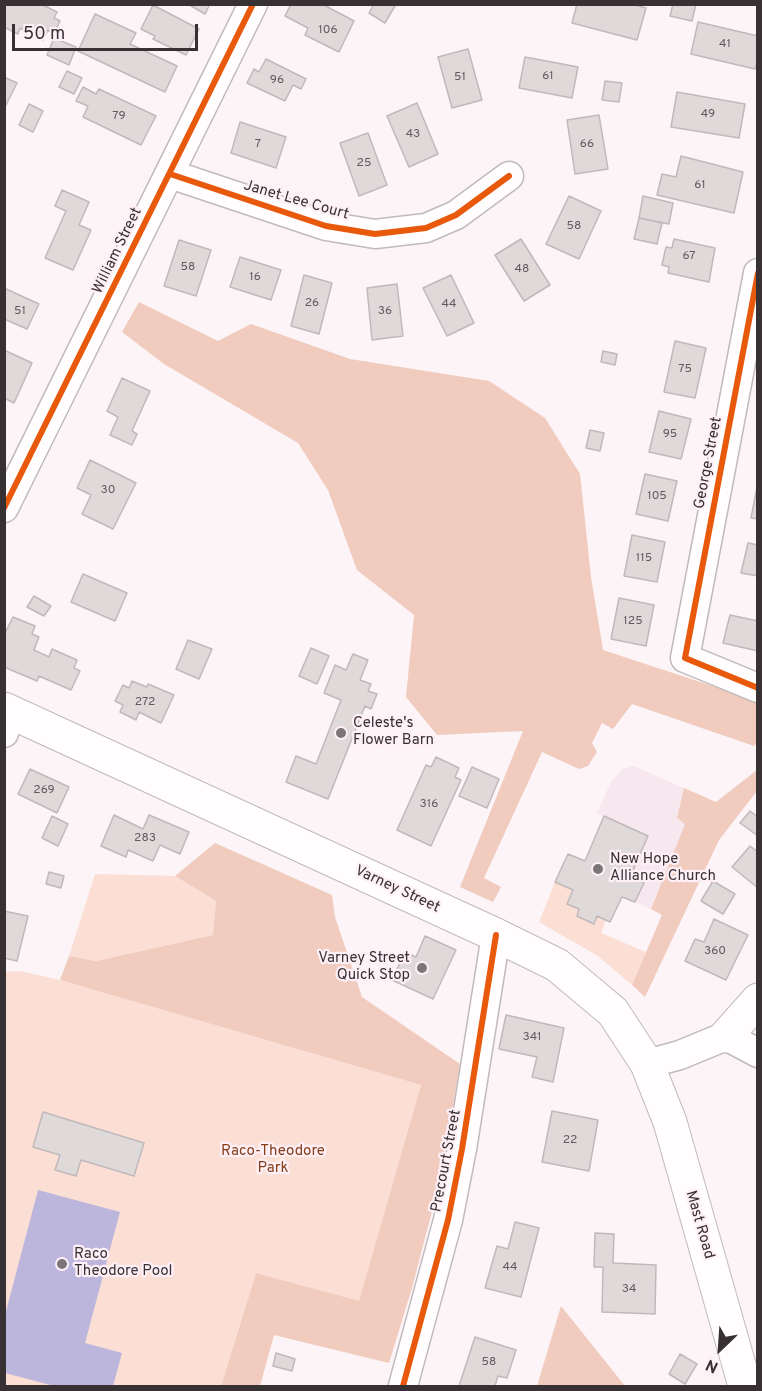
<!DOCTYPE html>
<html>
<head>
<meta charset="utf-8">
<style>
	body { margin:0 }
	#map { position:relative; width:762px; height:1391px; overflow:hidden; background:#fcf4f7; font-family:Overpass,sans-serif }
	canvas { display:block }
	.frame { position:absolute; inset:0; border:6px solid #373134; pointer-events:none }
	.north { position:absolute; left:690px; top:1319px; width:60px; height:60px; -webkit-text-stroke:4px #fff0f7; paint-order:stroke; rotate:205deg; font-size:16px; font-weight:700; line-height:24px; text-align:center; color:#373134 }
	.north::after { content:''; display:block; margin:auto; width:21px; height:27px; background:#373134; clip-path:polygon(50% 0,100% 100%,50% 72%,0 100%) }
	.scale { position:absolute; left:12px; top:24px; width:186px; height:27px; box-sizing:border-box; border:3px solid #373134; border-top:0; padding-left:8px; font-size:18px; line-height:21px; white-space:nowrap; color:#373134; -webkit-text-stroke:4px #fff0f7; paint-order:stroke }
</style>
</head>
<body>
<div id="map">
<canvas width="762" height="1391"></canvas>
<div class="frame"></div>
<div class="north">N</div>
<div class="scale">50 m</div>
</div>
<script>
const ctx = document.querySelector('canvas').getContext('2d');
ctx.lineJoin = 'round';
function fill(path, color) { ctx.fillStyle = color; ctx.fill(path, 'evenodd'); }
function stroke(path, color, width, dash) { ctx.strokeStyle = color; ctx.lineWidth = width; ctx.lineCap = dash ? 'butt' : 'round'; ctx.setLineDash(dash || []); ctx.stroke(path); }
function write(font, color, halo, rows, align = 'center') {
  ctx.font = font + ' Overpass,sans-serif'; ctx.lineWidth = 4.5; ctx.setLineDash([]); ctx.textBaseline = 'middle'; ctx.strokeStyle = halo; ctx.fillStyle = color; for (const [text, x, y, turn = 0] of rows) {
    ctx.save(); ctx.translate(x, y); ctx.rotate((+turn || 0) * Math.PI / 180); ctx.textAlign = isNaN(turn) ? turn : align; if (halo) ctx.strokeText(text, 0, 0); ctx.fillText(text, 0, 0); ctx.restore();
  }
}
fill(new Path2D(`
	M634,766L684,788L677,818L685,824L651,909L635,902L644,883L630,877L648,836L597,813L611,782L622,769Z`), '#f7e7ee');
fill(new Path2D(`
	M95,874L175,876L216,901L213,935L96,961L69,956Z
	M555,882L573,890L567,904L579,909L577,916L593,923L597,916L606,920L601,933L646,952L632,985L598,956L539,922Z
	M20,971L60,980L421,1085L359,1302L256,1273L221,1386H5V972Z`), '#fbdfd5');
fill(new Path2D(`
	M139,302L218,341L251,324L350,359L489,381L545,418L580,474L591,577L603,650L755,700L757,703V743L754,746L632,704L613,729L602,723L592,743L597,752L588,766L579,769L542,752L484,878L501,887L493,902L460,887L523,731L437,735L406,697L414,615L357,570L328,490L298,443L164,364L122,332Z
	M757,770V791L719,840L645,997L632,985L662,915L651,909L685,824L677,818L684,788L716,802Z
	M215,843L332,895L335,917L362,997L460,1064L441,1177L412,1288L389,1363L274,1335L260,1386H221L256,1273L359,1301L421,1085L60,980L69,956L96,961L213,935L216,901L175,876Z
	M561,1306L625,1386H537Z`), '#f0cbbe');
fill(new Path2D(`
	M38,1190L120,1212L85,1343L122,1353L113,1386H54L5,1373V1315Z`), '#bcb6dc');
const building = new Path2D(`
	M4,4H41L57,12L54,18L60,21L54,33L48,30L43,40L20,28L18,34L4,27Z
	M188,4H210L205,14Z
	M291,4H322L354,21L339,52L305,35L308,28L285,16Z
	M374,4H396L385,23L369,13Z
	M577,4H631L646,8L637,40L572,23Z
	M673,4H696L692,21L670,16Z
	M153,5L199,29L186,55L153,39L155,36L141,29Z
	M95,14L136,33L130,44L177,66L165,92L78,51Z
	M698,22L758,36V60L755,69L691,54Z
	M54,38L76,47L69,65L47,55Z
	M468,49L482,100L452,108L438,57Z
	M525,57L578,67L572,98L519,88Z
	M266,59L306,79L301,89L293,85L285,101L247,83L254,69L259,72Z
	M67,71L82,78L74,94L59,87Z
	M4,77L17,83L4,109Z
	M605,81L622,83L619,102L602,100Z
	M83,87L96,94L99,89L156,116L141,145L83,117L88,106L76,101Z
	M677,92L745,104L739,138L671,127Z
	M417,103L438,154L409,167L387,116Z
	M29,104L43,111L33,132L19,125Z
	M599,115L608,169L575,174L567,120Z
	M240,122L286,137L276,168L231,153Z
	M368,133L387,185L359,196L340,143Z
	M681,156L743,172L734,213L657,195L662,174L676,177Z
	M62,190L89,202L79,225L91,230L73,270L45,258L66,211L55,206Z
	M569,196L601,211L579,259L546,244Z
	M643,196L673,203L669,224L639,218Z
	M639,218L662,223L657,244L634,239Z
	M521,239L550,285L524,301L495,255Z
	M674,239L715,248L709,282L668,273L669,267L662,265L666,247L672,248Z
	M179,240L211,250L196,296L164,286Z
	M240,257L281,270L271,300L230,287Z
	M304,275L332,283L319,334L291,326Z
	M451,275L474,323L447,336L423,288Z
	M397,284L403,336L372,340L367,288Z
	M4,288L39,304L27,329L4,319Z
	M675,341L706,348L695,398L664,392Z
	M4,350L32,363L14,403L4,398Z
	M603,351L617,354L615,365L601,362Z
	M122,378L150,391L132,431L137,434L132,445L110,435L118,417L107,411Z
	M659,411L691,419L681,459L649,452Z
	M590,430L604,433L600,451L586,448Z
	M90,460L136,483L113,529L82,514L91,495L77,488Z
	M645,474L677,481L668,521L636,514Z
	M758,482V519L751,518Z
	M632,535L665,542L657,582L624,576Z
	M748,543L758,545V576L741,573Z
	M83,574L127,593L115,621L71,602Z
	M34,596L51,606L44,616L27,607Z
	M619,598L654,605L646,646L611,639Z
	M730,615L758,621V651L723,643Z
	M13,617L35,626L32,634L39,637L34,650L49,657L52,649L77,660L74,668L80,671L71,690L39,676L37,681L4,667V635Z
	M188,640L212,649L199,679L176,669Z
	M311,648L329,656L317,684L299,676Z
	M353,654L368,660L360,680L371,684L368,691L377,694L371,709L365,706L328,799L286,782L296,756L316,764L341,700L324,693L335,665L346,670Z
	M132,681L147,687L148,684L174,695L161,723L139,712L136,720L120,712L123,705L115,701L123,685L129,688Z
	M436,757L459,768L455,777L461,780L431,846L397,830L426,765L431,767Z
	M472,767L499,779L487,808L459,796Z
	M30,769L69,787L57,813L18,794Z
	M750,811L758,817V836L740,823Z
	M114,815L143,829L149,815L189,832L180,854L160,845L153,861L128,850L126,857L101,846Z
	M52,816L68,824L58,846L42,838Z
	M604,816L648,836L630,877L644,883L635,902L622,897L610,922L597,916L594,924L577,916L579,909L567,904L573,890L555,882L568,854L585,861Z
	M750,846L758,852V888L732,867Z
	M49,872L64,876L61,888L46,884Z
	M713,881L735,894L723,914L701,901Z
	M4,911L28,916L17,961L4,958Z
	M714,919L748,935L726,980L685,961L695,939L704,942Z
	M425,936L456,950L433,999L392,980L405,952L416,957Z
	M506,1015L564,1028L553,1082L532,1077L537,1057L499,1049Z
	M552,1111L598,1120L589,1171L542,1162Z
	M43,1112L144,1143L134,1176L81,1160L76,1176L55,1170L60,1155L33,1147Z
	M515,1222L539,1228L521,1297L485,1288L497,1246L508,1249Z
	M595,1233L614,1234L613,1263L656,1265L655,1314L602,1312L603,1267H594Z
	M475,1337L516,1350L507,1378L498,1376L495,1386H459Z
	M276,1353L295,1359L292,1371L273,1366Z
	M680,1354L697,1364L685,1384L669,1374Z`);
fill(building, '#dfd9da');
stroke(building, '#c0b9bb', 1.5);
const street = new Path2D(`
	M170,174L326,226L375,234L426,228L456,215L509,176
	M758,273L685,658L758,688
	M4,508L253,4
	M4,733L10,712
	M647,1064L680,1055L726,1036L758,1053
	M403,1386L448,1220L462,1149L496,935`);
const secondary = new Path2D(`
	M4,709L496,935L557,965L613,1012L647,1064L670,1122L745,1386
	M726,1036L758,1000`);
stroke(street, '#c0babc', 31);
stroke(secondary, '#c0babc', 35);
stroke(street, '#fffdfe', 28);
stroke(secondary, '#fffdfe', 33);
stroke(new Path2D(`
	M170,174L326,226L375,234L426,228L456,215L509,176
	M758,273L685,658L758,688
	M4,508L253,4
	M403,1386L448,1220L462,1149L496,935`), '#e8590c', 6);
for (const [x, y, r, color] of [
	[341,733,6,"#7c7578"],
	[598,869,6,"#7c7578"],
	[422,968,6,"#7c7578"],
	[62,1264,6,"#7c7578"]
]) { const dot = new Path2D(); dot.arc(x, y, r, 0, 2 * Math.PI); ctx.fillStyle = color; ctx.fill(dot); stroke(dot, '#fff0f7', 2); }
write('12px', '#615b5e', null, [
	["106",328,31],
	["41",725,45],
	["61",548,77],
	["51",460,78],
	["96",277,81],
	["49",708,115],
	["79",119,117],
	["43",413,135],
	["7",258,145],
	["66",587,145],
	["25",364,164],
	["61",700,186],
	["58",574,227],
	["67",689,257],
	["58",188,268],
	["48",522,270],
	["16",255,278],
	["26",312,304],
	["44",449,305],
	["51",20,312],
	["36",385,312],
	["75",685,370],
	["95",670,435],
	["30",108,491],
	["105",657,497],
	["115",644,559],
	["125",633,622],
	["272",145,703],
	["269",44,791],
	["316",429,805],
	["283",145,839],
	["360",715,952],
	["341",532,1038],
	["22",570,1141],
	["44",510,1268],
	["34",629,1290],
	["58",489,1363]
]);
write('15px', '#373134', '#fff0f7', [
	["Janet Lee Court",296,201,16],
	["William Street",118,251,-64],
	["George Street",709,463,-79],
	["Varney Street",397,890,25],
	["Precourt Street",447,1161,-79],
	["Mast Road",699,1225,74]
]);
write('15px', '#373134', '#fff0f7', [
	["Celeste's",353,724],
	["Flower Barn",353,741],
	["New Hope",610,860],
	["Alliance Church",610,877],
	["Varney Street",410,959,"right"],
	["Quick Stop",410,976,"right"],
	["Raco",74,1255],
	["Theodore Pool",74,1272]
], 'left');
write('15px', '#853d19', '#fff0f7', [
	["Raco-Theodore",273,1152],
	["Park",273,1169]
]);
</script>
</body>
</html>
